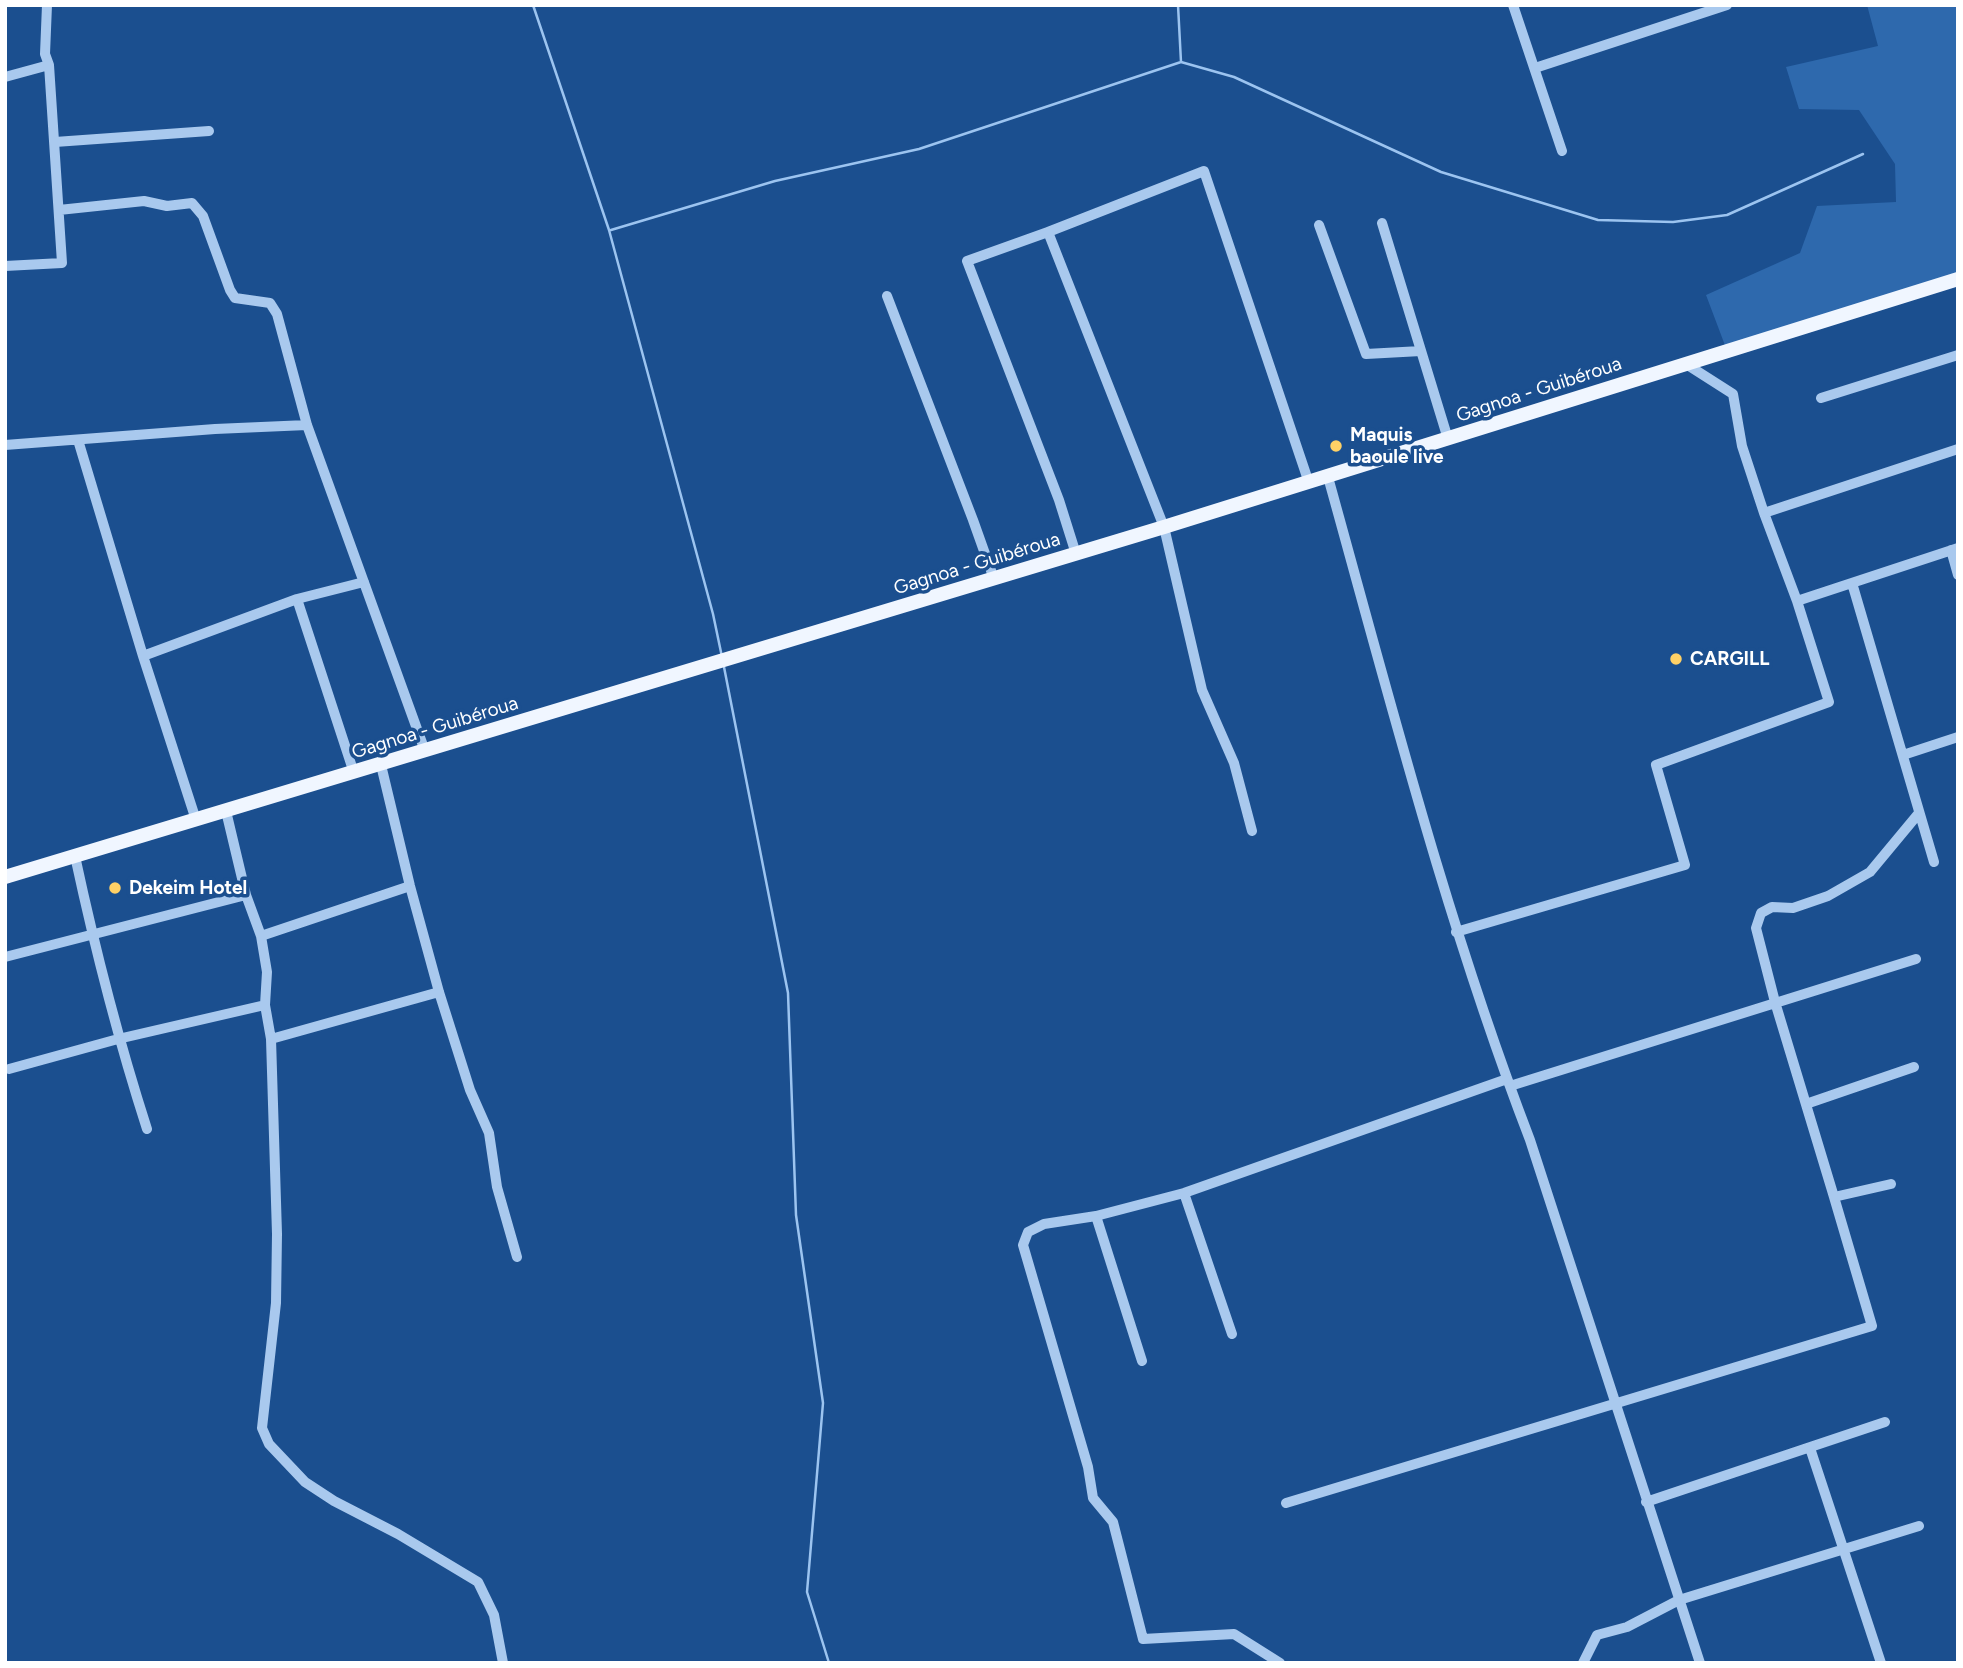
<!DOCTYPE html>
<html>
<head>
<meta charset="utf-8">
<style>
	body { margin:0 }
	#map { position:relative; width:1963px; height:1668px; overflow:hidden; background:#1b4f8f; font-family:Figtree,sans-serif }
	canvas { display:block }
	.frame { position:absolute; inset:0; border:7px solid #fff; pointer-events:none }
</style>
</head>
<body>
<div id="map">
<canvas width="1963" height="1668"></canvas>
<div class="frame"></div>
</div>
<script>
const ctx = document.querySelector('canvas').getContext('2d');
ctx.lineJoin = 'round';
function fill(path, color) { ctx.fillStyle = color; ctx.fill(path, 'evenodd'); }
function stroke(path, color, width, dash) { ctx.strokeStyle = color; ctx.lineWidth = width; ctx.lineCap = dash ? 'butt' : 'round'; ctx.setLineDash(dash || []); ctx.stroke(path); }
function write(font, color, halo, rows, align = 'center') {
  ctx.font = font + ' Figtree,sans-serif'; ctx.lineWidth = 7; ctx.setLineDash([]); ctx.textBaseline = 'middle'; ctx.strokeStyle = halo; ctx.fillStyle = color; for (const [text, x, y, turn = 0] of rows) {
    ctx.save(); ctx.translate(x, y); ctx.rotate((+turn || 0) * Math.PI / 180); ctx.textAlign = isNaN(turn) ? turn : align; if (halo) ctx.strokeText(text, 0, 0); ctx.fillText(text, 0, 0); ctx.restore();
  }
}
fill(new Path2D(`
	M1867,5H1958V277L1726,348L1706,295L1800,253L1817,206L1896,202L1895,164L1859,110L1799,109L1786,67L1878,46Z`), '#2e69ad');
stroke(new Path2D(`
	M533,5L609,230L713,614L722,657
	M1181,62L1234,77L1441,172L1598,220L1673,222L1727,215L1863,154
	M611,230L775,181L919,149L1181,62L1178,5
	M724,667L788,993L796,1215L823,1403L807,1592L829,1663`), '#9cc4f0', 2.5);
stroke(new Path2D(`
	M1513,5L1562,151
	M1535,68L1727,5
	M5,77L49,65
	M55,142L209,131
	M59,210L144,201L167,206L192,203L203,216L230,290L235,298L270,303L277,314L307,425L425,751
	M1382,223L1448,439
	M1319,225L1366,354L1421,351
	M1048,232L1204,171L1309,483
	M5,266L62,263L49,65L45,54L47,5
	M887,296L973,520L994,579
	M1686,364L1733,394L1742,446L1764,513L1958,449
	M1821,398L1958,355
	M78,440L143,656L196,820
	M5,445L215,429L307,425
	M1328,477C1390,700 1447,924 1530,1140L1700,1663
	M1951,550L1958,575
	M1076,554L1059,500L967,261L1048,232L1164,527L1202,690L1234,763L1252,831
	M1852,583L1934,862
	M297,599L354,773
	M1797,601L1958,548
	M143,656L297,599L364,582
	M1903,755L1958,737
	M381,765L410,886L439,992L470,1090L489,1133L497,1187L517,1257
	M226,811L246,895L261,936L267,972L265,1005L271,1039L277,1234L276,1303L262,1428L269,1444L305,1482L334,1501L398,1534L478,1582L494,1615L503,1663
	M75,856C95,949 118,1039 147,1129
	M1456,932L1685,865L1656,765L1829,702L1797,601L1764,513
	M261,936L410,886
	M5,957L246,895
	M271,1039L439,992
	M9,1069L118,1039L265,1005
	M1510,1086L1916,959
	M1806,1104L1914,1067
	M1891,1184L1834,1197L1775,1002L1756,928L1761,913L1772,907L1793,908L1828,896L1870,872L1919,813
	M1184,1193L1232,1334
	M1096,1216L1142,1361
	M1810,1448L1881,1663
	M1646,1502L1885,1422
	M1286,1503L1872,1326L1834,1197
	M1280,1663L1234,1634L1143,1639L1113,1522L1093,1498L1088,1467L1023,1245L1028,1232L1044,1224L1096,1216L1184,1193L1507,1079
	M1583,1663L1597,1635L1627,1627L1679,1600L1919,1526`), '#a9c9ee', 10);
stroke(new Path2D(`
	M5,877L1164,527L1958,279`), '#f0f6ff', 14);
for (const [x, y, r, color] of [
	[1336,446,7,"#ffd166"],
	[1676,659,7,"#ffd166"],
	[115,888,7,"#ffd166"]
]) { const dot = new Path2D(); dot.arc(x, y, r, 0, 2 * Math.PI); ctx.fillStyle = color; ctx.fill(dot); stroke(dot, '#1b4f8f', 2.5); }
write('19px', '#fff', '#1b4f8f', [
	["Gagnoa - Guibéroua",1539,390,-18],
	["Gagnoa - Guibéroua",977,564,-17],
	["Gagnoa - Guibéroua",435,728,-17]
]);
write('bold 19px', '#fff', '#1b4f8f', [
	["Maquis",1350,435],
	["baoule live",1350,457],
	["CARGILL",1690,659],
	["Dekeim Hotel",129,888]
], 'left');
</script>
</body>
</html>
